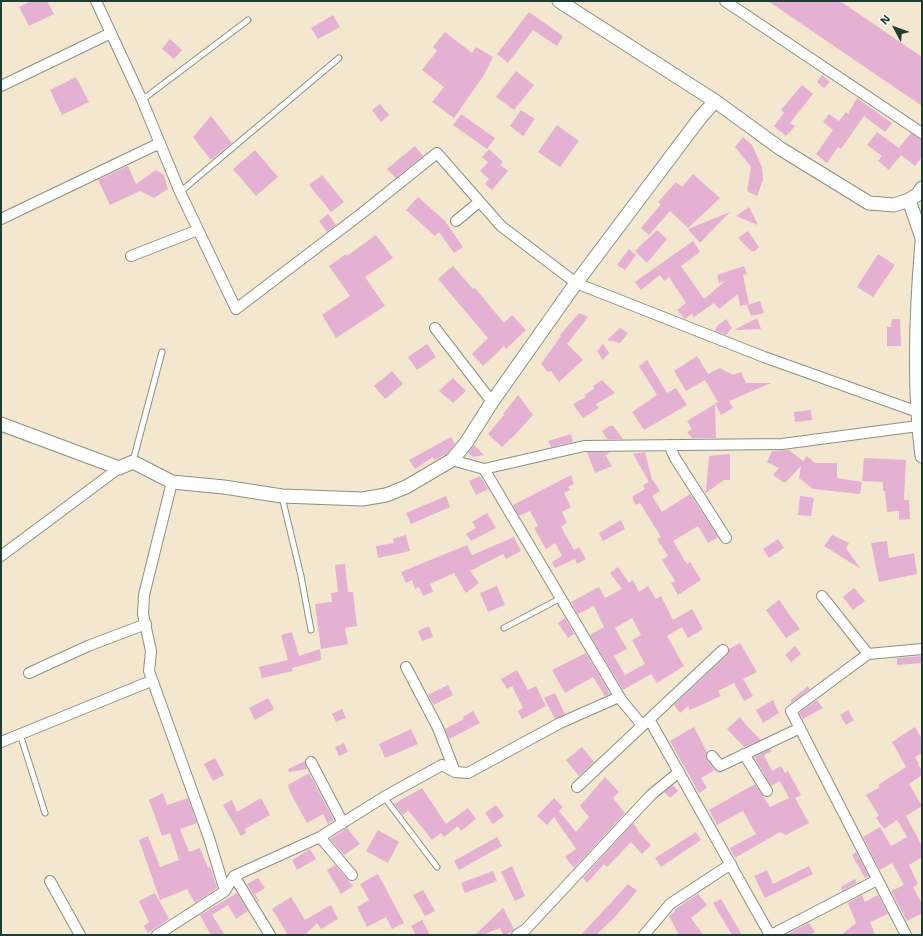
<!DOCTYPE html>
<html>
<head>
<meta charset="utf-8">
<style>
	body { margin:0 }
	#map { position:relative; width:923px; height:936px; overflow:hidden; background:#f3e7cf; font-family:"Shantell Sans",sans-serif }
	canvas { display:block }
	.frame { position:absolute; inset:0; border:2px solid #1f3d34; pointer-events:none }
	.north { position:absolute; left:875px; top:8px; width:40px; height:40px; -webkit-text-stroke:3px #fff; paint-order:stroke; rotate:311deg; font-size:11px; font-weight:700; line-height:16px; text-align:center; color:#1f3d34 }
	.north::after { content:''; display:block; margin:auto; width:14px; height:18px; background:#1f3d34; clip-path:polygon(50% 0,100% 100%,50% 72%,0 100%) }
</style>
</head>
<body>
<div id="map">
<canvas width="923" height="936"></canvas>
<div class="frame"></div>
<div class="north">N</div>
</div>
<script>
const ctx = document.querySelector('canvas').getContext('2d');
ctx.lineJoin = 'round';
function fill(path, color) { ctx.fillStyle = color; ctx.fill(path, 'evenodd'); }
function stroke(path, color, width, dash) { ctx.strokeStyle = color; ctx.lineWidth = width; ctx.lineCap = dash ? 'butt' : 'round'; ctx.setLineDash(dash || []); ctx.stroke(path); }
fill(new Path2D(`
	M31,1H47L54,14L29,26L19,7Z
	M768,1H840L922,57V106Z
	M529,12L563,36L557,46L533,30L508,63L497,54Z
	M333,15L340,27L318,39L311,28Z
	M445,32L472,53L476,47L493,57L484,75L454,118L432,102L444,87L422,70L437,51L433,47Z
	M170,39L182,50L174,59L162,49Z
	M516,71L534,85L514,110L496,97Z
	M822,75L830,82L824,88L817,82Z
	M76,77L89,102L62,115L50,90Z
	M802,85L813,94L790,123L795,126L786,136L774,126L784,113L781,110Z
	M857,98L892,123L885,132L864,116L841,149L838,147L827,163L816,154L833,130L823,122L829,114L839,121L846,112L848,114Z
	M380,104L389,115L381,122L372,110Z
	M521,110L535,119L523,136L510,126Z
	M461,114L495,138L487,149L453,125Z
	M211,116L232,143L211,160L193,137Z
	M557,125L579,141L560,167L538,152Z
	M877,132L899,148L911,133L922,139V157L915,166L901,155L889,170L878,161L882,156L867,145Z
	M743,137L752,145L762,167L763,180L757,196L747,191L751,167L735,147Z
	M415,146L423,156L396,178L387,169Z
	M489,149L503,162L500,165L508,171L492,190L485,184L489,179L480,171L488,162L482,157Z
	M255,150L278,177L256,196L233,169Z
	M128,166L136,184L156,170L164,175L168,189L154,198L140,191L110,205L98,180Z
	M693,174L720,198L688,228L670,211L649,235L641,228L661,204L658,202L676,182L682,187Z
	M322,175L344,202L331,212L309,185Z
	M418,197L445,221L463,247L454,253L439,232L435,236L406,210Z
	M749,207L758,225L736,216Z
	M730,212L700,243L688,229Z
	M328,214L336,225L327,232L319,221Z
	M657,230L667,239L647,263L635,251Z
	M748,231L759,247L755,251H751L738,238Z
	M376,235L393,258L365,277L385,306L336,338L322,315L350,296L329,266L346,254L347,256Z
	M693,241L700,252L681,266L704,299L725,281L719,283L717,275L744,266L747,274L743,275L749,304L740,306L738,294L719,309L714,303L694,317L692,314L685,319L677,310L686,303L669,277L664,281L660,275L641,290L635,282Z
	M629,249L636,255L625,270L617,265Z
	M878,254L895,265L873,297L857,287Z
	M453,266L473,289L475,288L504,323L512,315L526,330L506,349L504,346L483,366L472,354L488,338L438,279Z
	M760,301L764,313L751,316L747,305Z
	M579,313L588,317L567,344L583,360L559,382L551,371L548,372L541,364L561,336L560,335Z
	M757,318L761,329L734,330Z
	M726,319L732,328L726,335L715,331L717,326Z
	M892,319H900L901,346H887V327H891Z
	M620,328L628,333L620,343L607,340Z
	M427,344L436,357L417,370L408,357Z
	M603,344L609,353L603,360L597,351Z
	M697,356L708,374L720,368L733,375L741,372L746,383H771L729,401L733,408L721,415L715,403L718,402L705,380L686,391L674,371Z
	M647,360L667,393L676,388L687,405L644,430L632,412L657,395L639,366Z
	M392,371L403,384L385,399L374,386Z
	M453,378L466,391L453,403L439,391Z
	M602,380L615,393L596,404L599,408L583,418L573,404L586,397L585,395L594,389L593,386Z
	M518,395L533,415L511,439V438L502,447L488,434L504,415L503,414Z
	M715,404L716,438H692L687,432L692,429L687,421Z
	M811,410L812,420L795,422L794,412Z
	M610,426H613L623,439H607L602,431Z
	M571,434L573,442L551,447L548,441Z
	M451,437L455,444L447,454L434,460L433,457L415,469L409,460Z
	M474,445L484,455L473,457L468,453Z
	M789,450L803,461L807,456L815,463H837V478L862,482L860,494L813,489L799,478L801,466L786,482H783L773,475L779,468L767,462L772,451Z
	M587,452H610L603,457L606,456L612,466L595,473Z
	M645,452L652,480H653L660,491L652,496L662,512L690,494L718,537L708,543L698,526L673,541L687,564L690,562L701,580L678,595L671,583L675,581L662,560L668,556L657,539L661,537L640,503L636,505L633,500V496L645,489L643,485L649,482L633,454Z
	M730,454V480H724L706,493L715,508L702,487L706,492L709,456Z
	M864,458L906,460L904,500H909L910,519L899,520V511L887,512L885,491H883V482L862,481Z
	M571,475L574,484L568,487L570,490L564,493L571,507L562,512L567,523L561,527L574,550L579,547L586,559L577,564L575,559L555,568L552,562L562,556L555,543L546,549L534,528L538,526L530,511L519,516L513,505Z
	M480,476L488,489L476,495L469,481Z
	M446,496L450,507L411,524L406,513Z
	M800,496L814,498L811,516L798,515Z
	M487,513L496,528L471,541L466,534L476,528L472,522Z
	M621,520L625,529L603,541L599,533Z
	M406,535L410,551L378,558L376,546L394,543L393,539Z
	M832,535L849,543L846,548L861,569L824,546Z
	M514,537L521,551L506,559L503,554L470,571L479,583L466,593L454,573L430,584L433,592L423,596L419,587L415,589L412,580L406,583L401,572L467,545L472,555Z
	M778,539L784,548L769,558L763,549Z
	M887,541L889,558L914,553L917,574L879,582L871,543Z
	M345,564L348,592H353L357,626L345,628L348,644L321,649L315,604L332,602L331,593L338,592L335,565Z
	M618,567L629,583L633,580L639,592L648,586L656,599L661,596L673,620L692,609L703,629L688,638L682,627L667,636L684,666L657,683L651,674L623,690L590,635L604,627L594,606L578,614L571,602L599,587L605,598L622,589L610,573ZM632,618L641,635L632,640L645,664L625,675L614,656L627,649L615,628Z
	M497,586L505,605L488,612L480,593Z
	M854,588L865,601L853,610L843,597Z
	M779,600L800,629L786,638L766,610Z
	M565,618L574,634L568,638L558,623Z
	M429,626L433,637L422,641L418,631Z
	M292,632L299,656L320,649L321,660L292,668L293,671L262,678L259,667L288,660L281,635Z
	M740,643L757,672L743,679L753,696L744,701L734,683L718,691L721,696L690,710L688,706L680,713L674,705L727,655L729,649Z
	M795,646L801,654L791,662L785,655Z
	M586,653L610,694L605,696L593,677L565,693L552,670Z
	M922,656V663L897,665V658Z
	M517,670L528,690L536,686L546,706L522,719L518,711L523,708L512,686L507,689L501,679Z
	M448,685L453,695L434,705L428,695Z
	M808,686L810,689L791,703V700Z
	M555,693L565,714L555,719L544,698Z
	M268,698L274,709L255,720L249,708Z
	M773,700L779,713L763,723L756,710Z
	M817,700L823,708L803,719L799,713Z
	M342,709L346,718L336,722L332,714Z
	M848,710L854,720L846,725L840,715Z
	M473,711L480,723L449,739L445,729L464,719L463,717Z
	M740,717L748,727L761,740L744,747L727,729Z
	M694,727L707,752V760L715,770L701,778L707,788L699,793L670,741Z
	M915,727L922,739V753L915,757L919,764L918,765L922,770V775L909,784L922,806L906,816L922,846V857L909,865L918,884L913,887L922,904V913L907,921L891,891L904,885L892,863L880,870L863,837L880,827L891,846L907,837L897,820L884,829L876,818L879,816L866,795L880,787L878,785L906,767L892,742Z
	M411,729L418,744L385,758L379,744Z
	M344,743L348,752L339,756L335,747Z
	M582,747L594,762L579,776L566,760Z
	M770,749L772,751L764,755L772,771L781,766L785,773L788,771L801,795L795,798L809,823L786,835L780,832L735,858L730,848L756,834L743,811L717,825L709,810L755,784L770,807L789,798L780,781L771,786L754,757Z
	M215,758L224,775L213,781L204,764Z
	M305,761L307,769L289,772L288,769Z
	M309,773L334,820L328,824L323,814L307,823L290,792L288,785Z
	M605,777L619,792L613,798L625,813L574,868L565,857L576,849L554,817L547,825L537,816L554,798L563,807L559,811L576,832L589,817L580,806Z
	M673,785L678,791L670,798L664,792Z
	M422,788L446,824L468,808L476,819L461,831L458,826L444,837L441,833L432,840L408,810L403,815L394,804Z
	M163,793L167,805L188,798L197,823L180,829L189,852L200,848L208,868L210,867L212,872L217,888L195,903L187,889L160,900L139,840L148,836L160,867L179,860L170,833L162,836L149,800Z
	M261,798L270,815L245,829L246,833L241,836L223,805L232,800L237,812Z
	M496,805L504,816L493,824L485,813Z
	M633,823L638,829L637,830L651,845L642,854L631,842L607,867L604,864L587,883L583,878Z
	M347,828L360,844L344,855L330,839Z
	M378,830L399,842L388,863L366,851Z
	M696,832L701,840L661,867L655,858Z
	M497,837L502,846L459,870L454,861Z
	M310,849L316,859L297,870L292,860Z
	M856,852L869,876L865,878L852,855Z
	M335,865L353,886L341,894L327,870Z
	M512,866L525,896L515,901L501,872Z
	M809,866L813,874L765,898L754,876L767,870L773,884Z
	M493,871L497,881L465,893L461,883Z
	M378,874L404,923L392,929L386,917L367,927L357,907L369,900L360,884Z
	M258,878L265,888L255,894L259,901L258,902L247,884Z
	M855,879L857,883L842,891L841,887Z
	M628,884L637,891L614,918L596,935H581Z
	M423,890L435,911L425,916L413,895Z
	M155,893L169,919L148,933L144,926L149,922L139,901Z
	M237,893L248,911L236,919L228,905L212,915L225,935H211L200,915Z
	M698,894L707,905L691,918L703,935H679L669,916L675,911L674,910Z
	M862,895L865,902L878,895L888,914L870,922L875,935H841L856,923L848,903Z
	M291,897L305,920L331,905L338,919L321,929L317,923L305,935H288L272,909Z
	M721,899L742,935H732L713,903Z
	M503,908L514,929L512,932L503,935L500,928L482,935H475Z
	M422,920L430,935H416L411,926Z
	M809,923L815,932L809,935H786Z`), '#e5b1d2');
const service = new Path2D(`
	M142,100L248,20
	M180,192L339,58
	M133,461L162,352
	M282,497L301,576L311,630
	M504,628L561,598
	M20,734L45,813
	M384,797L437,867`);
const minor = new Path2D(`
	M96,1L142,100L180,192L236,309L361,214L437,153L501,226L576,283L764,357L918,412
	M725,1L922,133
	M1,86L111,33
	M1,219L160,143
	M456,221L479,202
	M131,256L198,230
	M435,328L492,402
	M669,445L675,458L726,538
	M452,460L484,469L584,446L782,444L918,426
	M484,469L622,701L642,725
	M1,556L119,468
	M822,596L868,654
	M406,667L438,728L455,772
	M29,673L88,646L146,624
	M649,719L770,935
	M1,742L151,681
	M744,754L767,791
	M712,756L720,766L800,728
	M311,762L343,823
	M577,787L723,650
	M320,837L352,875
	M234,876L270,935
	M50,881L80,935
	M225,891L234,876L320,837L384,797L442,765L455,772L468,773L560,723L619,697
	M157,935L225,891L209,838L149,671L151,651L143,614L144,595L172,482
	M517,935L526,929L651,795L679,772
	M644,935L670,904L731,864
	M771,935L877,880
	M906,935L791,711L868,654L922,649`);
const tertiary = new Path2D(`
	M559,1L715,101L781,149L869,203L894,205L909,200L918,194L922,188
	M909,200L922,238
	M922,242C916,312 913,387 922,456
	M1,424L119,468L133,462L172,482L224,487L282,496L362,499L386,495L406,487L452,460L466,443L492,402L576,283L700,118L715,101`);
stroke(service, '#899282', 7);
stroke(minor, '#899282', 12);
stroke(tertiary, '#899282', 15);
stroke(service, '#fff', 5);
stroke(minor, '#fff', 10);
stroke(tertiary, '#fff', 13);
</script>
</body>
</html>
